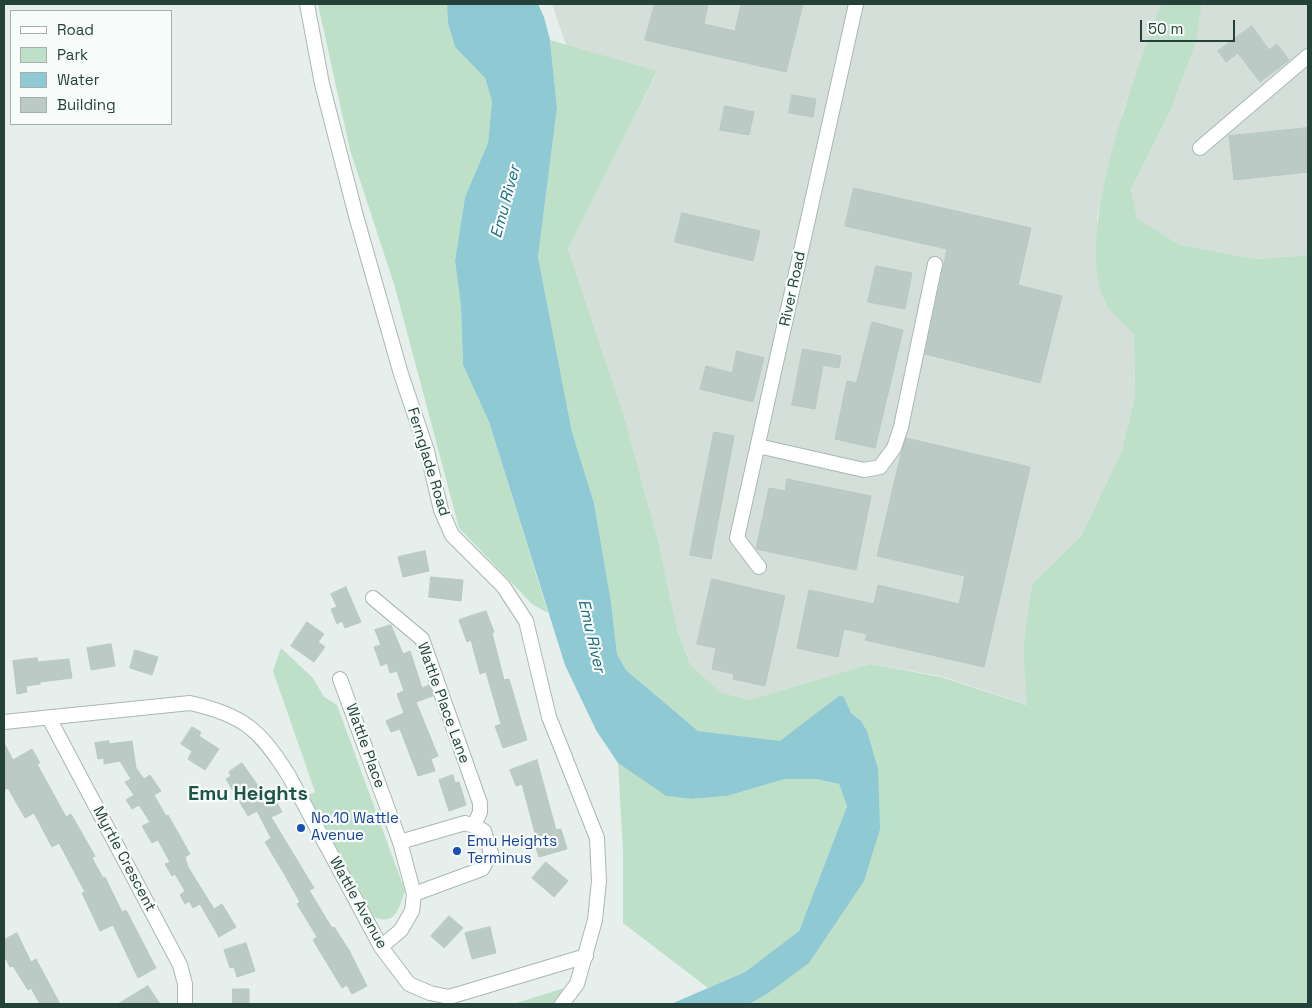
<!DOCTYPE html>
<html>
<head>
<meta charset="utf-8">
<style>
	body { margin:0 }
	#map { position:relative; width:1312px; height:1008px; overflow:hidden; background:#e6efeb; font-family:"Space Grotesk",sans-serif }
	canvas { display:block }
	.frame { position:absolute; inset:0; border:5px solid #24423a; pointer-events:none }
	.legend { position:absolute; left:10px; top:10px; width:162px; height:115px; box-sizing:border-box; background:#f7fbf9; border:1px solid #a3b1ad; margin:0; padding:6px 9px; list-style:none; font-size:15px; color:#24423a }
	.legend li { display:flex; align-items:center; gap:10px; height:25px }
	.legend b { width:25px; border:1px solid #a3b1ad }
	.scale { position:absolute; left:1140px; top:20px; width:95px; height:22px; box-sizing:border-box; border:2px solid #24423a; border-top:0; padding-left:6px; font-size:15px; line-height:18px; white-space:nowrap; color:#24423a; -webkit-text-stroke:4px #f7fbf9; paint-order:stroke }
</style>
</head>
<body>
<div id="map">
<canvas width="1312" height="1008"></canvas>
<div class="frame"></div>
<ul class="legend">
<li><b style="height:6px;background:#fff"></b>Road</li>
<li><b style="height:14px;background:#bfe0c8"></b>Park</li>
<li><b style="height:14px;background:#8ec9d4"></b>Water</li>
<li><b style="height:14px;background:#bbcac4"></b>Building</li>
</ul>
<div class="scale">50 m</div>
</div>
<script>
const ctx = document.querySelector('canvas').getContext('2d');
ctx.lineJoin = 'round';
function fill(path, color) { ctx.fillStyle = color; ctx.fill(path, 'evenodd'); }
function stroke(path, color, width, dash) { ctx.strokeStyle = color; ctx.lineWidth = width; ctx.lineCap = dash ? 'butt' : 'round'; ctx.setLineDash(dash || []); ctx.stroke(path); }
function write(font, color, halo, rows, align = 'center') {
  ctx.font = font + ' "Space Grotesk",sans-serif'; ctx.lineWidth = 4.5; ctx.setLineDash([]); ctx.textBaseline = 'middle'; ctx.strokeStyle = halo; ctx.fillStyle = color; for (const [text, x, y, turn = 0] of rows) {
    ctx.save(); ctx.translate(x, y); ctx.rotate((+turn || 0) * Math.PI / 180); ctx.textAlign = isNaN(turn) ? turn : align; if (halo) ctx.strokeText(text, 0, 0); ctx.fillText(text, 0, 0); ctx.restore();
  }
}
fill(new Path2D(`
	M552,4H1161L1124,108L1097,218L1104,301L1134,334L1135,397L1121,453L1081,536L1032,584L1023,646L1028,705L941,676L870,664L749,700L720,692L690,664L677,629L659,544L624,416L568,249L657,72L632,66L566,45Z
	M1202,4H1308V255L1257,259L1180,245L1137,218L1131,189L1171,109L1196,43Z`), '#d4dfda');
fill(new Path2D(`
	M318,4H447L448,23L455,47L485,78L492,101L488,143L465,197L455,261L461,306L463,365L489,422L548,613L532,604L459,528L395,287L350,150Z
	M1161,4H1202L1196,43L1171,109L1131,189L1137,218L1180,245L1257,259L1308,255V1004H749L767,994L809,963L878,768L867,731L861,721L851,713L844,697L840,695L781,742L698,731L626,670L617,654L611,602L594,503L572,432L538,257L557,108L550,40L657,71L568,249L624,416L659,544L677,629L690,664L720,692L749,700L870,664L941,677L1027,705L1023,646L1032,584L1081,536L1121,453L1135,397L1134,334C1125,325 1109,312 1104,300C1074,230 1136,74 1161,4Z
	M281,648L313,678L324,697L337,705L405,891C399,908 396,926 374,917L308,795L315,792L273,671Z
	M618,763L666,796L691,799L727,796L785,779H816L839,784L847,806L799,931L745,972L708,988L623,923V852Z
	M577,984L562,1004H513Z`), '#bfe0c8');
fill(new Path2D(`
	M447,4H538L544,17L550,40L557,108L538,257L572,432L594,503L611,602L617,654L626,670L698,731L780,741L840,695L844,697L851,713L861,721L867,731L878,768L880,829L864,881L809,963L767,994L749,1004H671L745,972L799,931L847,806L839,784L816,779H785L727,796L691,799L666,796L618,763L596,730L565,665L489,422L463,365L461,306L455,261L465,197L488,143L492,101L485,78L455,47L448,23Z`), '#8ec9d4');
const building = new Path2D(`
	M655,4H708L704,24L735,31L741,4H803L786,72L645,40Z
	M1252,26L1269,50L1277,44L1289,60L1260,82L1238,53L1226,62L1218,51Z
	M792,95L816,99L813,117L789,113Z
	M725,106L754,112L749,135L720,130Z
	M1308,128V172L1234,180L1229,136Z
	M854,188L1031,228L1018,285L1062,296L1040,383L925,354L947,249L845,226Z
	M682,213L760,231L753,261L675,242Z
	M876,266L912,273L905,309L868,302Z
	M872,322L903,330L875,448L835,439L847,381L856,383Z
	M803,349L841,356L839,368L823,365L815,409L792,405Z
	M737,351L764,358L753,402L700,389L706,366L732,373Z
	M714,432L734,436L711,559L690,555Z
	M906,438L1030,467L984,667L865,640L867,634L844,629L838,657L797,648L809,590L874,604L878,585L959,604L965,576L877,556L901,454Z
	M787,479L871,496L856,570L756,549L769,488L785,491Z
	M425,551L429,571L403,577L398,557Z
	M431,577L463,580L461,601L429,597Z
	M712,579L785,596L765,686L733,679L734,674L712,669L716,648L697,644Z
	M346,587L361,622L345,628L342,621L337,624L331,609L337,607L331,594Z
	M486,611L494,632L492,633L504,680L509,679L527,740L503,748L495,726L501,724L486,672L480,674L471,640L467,642L459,620Z
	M307,622L324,634L318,642L325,647L314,662L291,646Z
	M391,625L403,654L410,651L422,688L429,685L433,696L416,702L438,756L431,759L435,771L418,776L400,729L391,732L386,721L404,713L397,694L404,691L397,671L390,673L387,663L381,666L374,647L381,645L375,630Z
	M111,644L115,666L91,670L87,648Z
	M135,650L158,657L152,675L130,668Z
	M37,658L38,662L69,659L72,678L40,682V684L26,686L27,692L17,694L13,661Z
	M192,727L201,732L199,736L219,749L205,770L188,759L192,751L181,744Z
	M109,741V744L132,741L136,768L144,779L150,775L161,791L154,795L166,816L168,815L190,854L185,857L188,867L214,909L222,904L236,927L219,937L200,904L193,908L189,901L185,904L180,895L185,891L175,874L172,876L165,864L170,862L158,840L152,843L142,826L150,822L139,805L132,809L126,800L134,795L125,782L131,779L120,761L104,764V758L98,759L95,743Z
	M4,743L13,760L32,749L40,763L37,764L66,817L71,814L95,856L92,858L103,878L105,877L122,912L126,910L156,968L138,978L113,925L100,931L82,893L85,892L59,843L52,847L34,813L25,818L8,788L4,790Z
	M537,760L556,830L561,829L567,849L539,857L533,838L536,837L522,784L516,786L510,770Z
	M242,763L261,790L264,789L271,803L276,801L282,812L271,817L314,888L309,890L332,928L334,927L349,950L367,986L352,994L347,985L342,988L313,940L317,937L297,904L300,902L283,872L265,842L271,838L257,811L248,816L226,779L231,776L229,772Z
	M453,775L455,783L459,782L466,805L449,811L439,780Z
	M546,862L568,881L554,897L532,878Z
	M449,916L463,928L444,948L431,936Z
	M490,927L496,953L472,959L465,933Z
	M17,933L31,962L36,959L60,1004H40L31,988L28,990L13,966L10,967L6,959L4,960V940Z
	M246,943L255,971L237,977L234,967L230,968L224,950Z
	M148,986L160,1004H118Z
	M233,989H249V1004H233Z`);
fill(building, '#bbcac4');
stroke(building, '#b8c9c2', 1);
const minor = new Path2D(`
	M307,4L322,84L356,216L401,374L427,451L441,510L452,535L503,586L526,621L549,717L597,838L599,881L595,920L577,984L562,1004
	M1200,148L1308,56
	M758,446L864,470L880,467L894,448L901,427L935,264
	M759,567L737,538L856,4
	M373,598L422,639L480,803V812L474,826L465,823L400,842
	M340,679L400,842L414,894L412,911L401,930L381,947
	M49,718L180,965L185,984V1004
	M4,722L190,703C244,715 260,730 289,776L381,947L409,984L430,993L449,997L586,956
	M414,894L482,869L491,853L484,831L474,826`);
stroke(minor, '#a8b8b2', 16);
stroke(minor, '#fff', 14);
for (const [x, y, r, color] of [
	[301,828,5,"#1a4fb4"],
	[457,851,5,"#1a4fb4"]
]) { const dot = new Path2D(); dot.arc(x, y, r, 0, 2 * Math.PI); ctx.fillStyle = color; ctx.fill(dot); stroke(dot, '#f7fbf9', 2); }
write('15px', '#24423a', '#f7fbf9', [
	["River Road",793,289,-78],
	["Fernglade Road",428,462,73],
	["Wattle Place Lane",443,703,70],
	["Wattle Place",365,746,70],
	["Myrtle Crescent",124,859,62],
	["Wattle Avenue",358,903,61]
]);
write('15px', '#164399', '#f7fbf9', [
	["No.10 Wattle",311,819],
	["Avenue",311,836],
	["Emu Heights",467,842],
	["Terminus",467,859]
], 'left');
write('italic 16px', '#1c6f80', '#f7fbf9', [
	["Emu River",506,202,-75],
	["Emu River",591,636,77]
]);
write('bold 20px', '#1f5548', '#f7fbf9', [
	["Emu Heights",248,795]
]);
</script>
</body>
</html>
